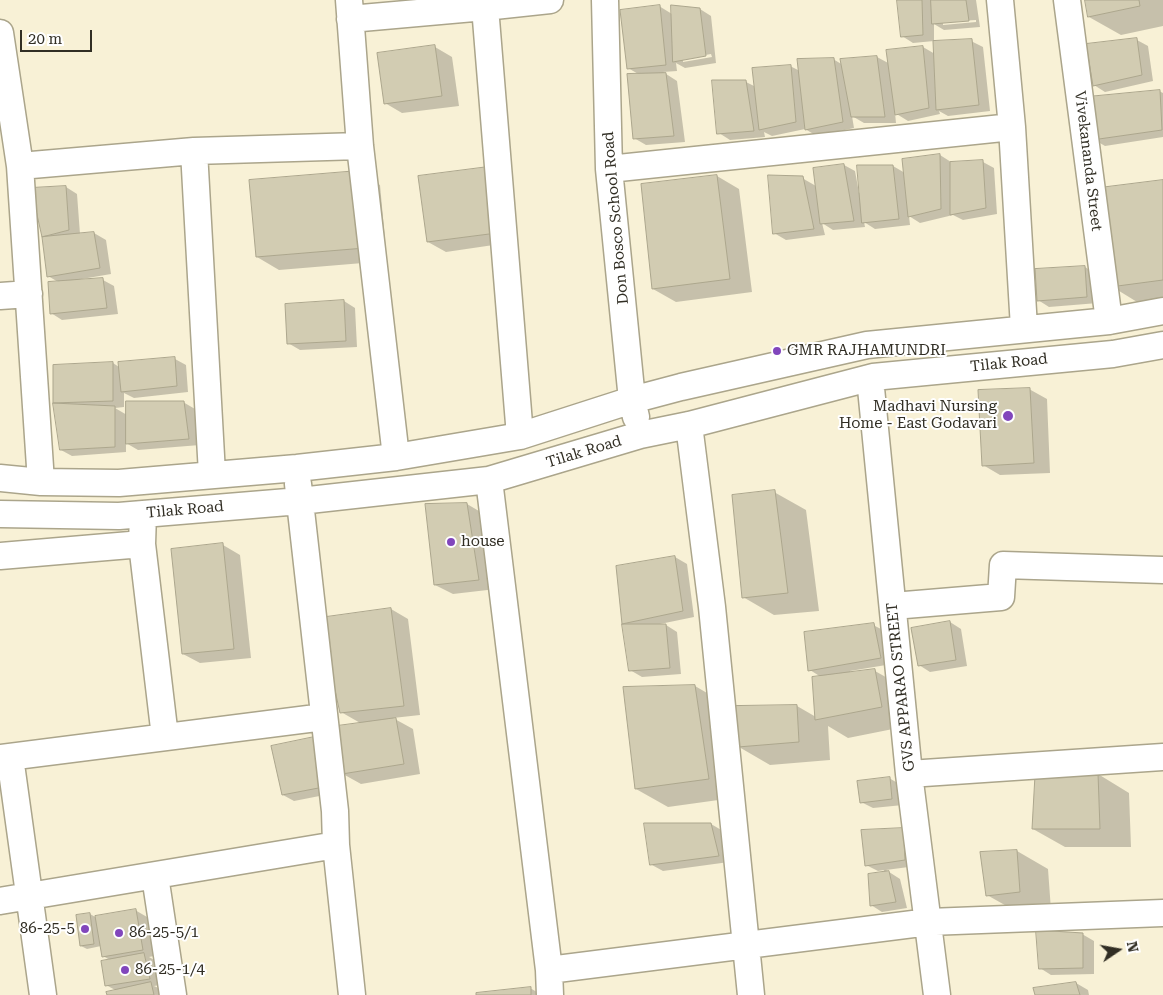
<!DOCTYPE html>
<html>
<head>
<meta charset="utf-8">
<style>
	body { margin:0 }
	#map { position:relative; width:1163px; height:995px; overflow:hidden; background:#f8f1d6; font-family:"Roboto Serif",serif }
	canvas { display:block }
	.north { position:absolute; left:1093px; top:925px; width:50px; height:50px; -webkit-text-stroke:4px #fff; paint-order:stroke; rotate:78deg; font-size:14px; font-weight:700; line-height:20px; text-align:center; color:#312e24 }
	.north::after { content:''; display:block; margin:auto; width:18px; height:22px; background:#312e24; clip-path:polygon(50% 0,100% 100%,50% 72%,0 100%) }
	.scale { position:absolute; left:20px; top:30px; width:72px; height:22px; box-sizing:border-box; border:2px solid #312e24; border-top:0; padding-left:6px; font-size:15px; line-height:18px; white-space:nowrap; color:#312e24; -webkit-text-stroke:4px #fff; paint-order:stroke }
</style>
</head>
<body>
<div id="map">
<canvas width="1163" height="995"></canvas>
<div class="north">N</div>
<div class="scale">20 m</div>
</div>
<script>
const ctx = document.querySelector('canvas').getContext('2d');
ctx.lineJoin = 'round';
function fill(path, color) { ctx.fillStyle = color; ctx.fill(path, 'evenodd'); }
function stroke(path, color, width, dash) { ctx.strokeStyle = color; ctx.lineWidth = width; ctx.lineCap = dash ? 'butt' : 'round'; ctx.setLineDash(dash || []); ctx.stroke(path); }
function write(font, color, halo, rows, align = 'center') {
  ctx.font = font + ' "Roboto Serif",serif'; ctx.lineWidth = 4; ctx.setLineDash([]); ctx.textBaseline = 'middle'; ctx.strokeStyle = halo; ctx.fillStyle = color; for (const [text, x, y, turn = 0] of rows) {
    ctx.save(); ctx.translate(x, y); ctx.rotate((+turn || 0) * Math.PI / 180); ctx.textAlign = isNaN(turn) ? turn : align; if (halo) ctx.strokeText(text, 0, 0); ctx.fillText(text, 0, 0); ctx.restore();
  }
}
fill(new Path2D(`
	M899,0H976L980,27L944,30L934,24V41L913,43L902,36ZM976,20V22L943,25V22Z
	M1086,0H1163V26L1121,35L1089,17Z
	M659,6L672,14L700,9L711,16L716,63L685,68L676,63L677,71L663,72L677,81L685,142L646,145L634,138L640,75L628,68ZM711,54L712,57L683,62V59Z
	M1137,40L1148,46L1153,81L1105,92L1094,85Z
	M971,41L983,47L990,111L948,116L939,111L940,114L908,121L895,113L896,123H864L852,116L854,128L817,136L805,129L772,136L764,132L765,137L730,140L719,133L746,82L756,87L790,66L800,71L833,59L843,65L842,61L877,57L890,64L923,47L935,54Z
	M435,47L452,57L459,106L402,113L385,103Z
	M1159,91L1163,93V137L1105,146L1093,139Z
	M940,155L951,162V163L983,162L994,168L997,214L963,220L953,215L920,223L909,216L910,225L875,229L864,222L865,227L833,230L822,223L825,235L786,240L774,233L802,178L816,186L844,165L855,171L859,193L861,192L893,166L905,173Z
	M358,172L380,185L387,261L279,270L257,257Z
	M717,176L739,189L752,292L676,302L653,289Z
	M420,177L514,242L446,252L428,242Z
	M1163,181V302L1142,305L1111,286Z
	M66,187L77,194L80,234L94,233L106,240L111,274L76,280V282L103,280L114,286L118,314L62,320L51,313L60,283L48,276L43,237L33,189Z
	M1085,267L1096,274L1098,303L1049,307L1038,300Z
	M344,301L355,308L357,347L300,350L288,343Z
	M175,359L186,365L188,392L134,398L124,393V407L115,408L127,415L183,402L195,409L200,445L138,450L126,443V452L72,456L61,450L54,403V366L113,363L119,367Z
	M1029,389L1047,399L1050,473L1000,475L983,465Z
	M774,492L806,510L819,611L774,615L743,597Z
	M467,504L484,514L496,589L453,594L435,585Z
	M223,545L240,555L251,658L200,663L183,654Z
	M675,557L687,564L694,617L660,624L666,625L677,632L681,674L642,677L630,670L623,624Z
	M391,609L408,619L420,715L393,718L413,729L420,774L361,784L343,774L362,724L341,712Z
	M950,622L961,629L967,666L930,672L919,665Z
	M873,625L885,631L892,664L850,671L851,673L875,671L907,689L913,725L848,738L828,726L830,760L770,765L739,747L797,706L816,717L821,677L810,670Z
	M695,686L726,704L740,797L668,807L636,789Z
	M318,737L340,792L294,801L283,795Z
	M1098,774L1129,793L1131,847H1065L1033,829Z
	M889,778L901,785L903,805L873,808L861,802Z
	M711,824L723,831L729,862L663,871L652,865Z
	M904,829L916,866L886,870L900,879L907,908L882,912L871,905L884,870L878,871L866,865Z
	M1017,851L1048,869L1051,910L1019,913L987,895Z
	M135,910L147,917L154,956L149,957L156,961L161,985L154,986L163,990L164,995H108L117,991L106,985L110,960L103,956L101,946L87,949L81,946L90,914L97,918Z
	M1082,934L1094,941V974L1051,975L1040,968Z
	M1076,983L1088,990L1089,995H1036Z
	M530,988L542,995H477Z`), '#0003');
const building = new Path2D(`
	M897,0H922L923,35L901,37Z
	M931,0H966L969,21L932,24Z
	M1085,0H1139L1140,6L1088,17Z
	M660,5L666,65L627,69L620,10Z
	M671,5L700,8L706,56L673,62Z
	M1137,38L1142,75L1093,86L1086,44Z
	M972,39L979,105L936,110L933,41Z
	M435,45L442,96L384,104L377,53Z
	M923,46L929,108L895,115L886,50Z
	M877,56L885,117H851L840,59Z
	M834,58L843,122L805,130L797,59Z
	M791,65L796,122L759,130L752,68Z
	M666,73L674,136L633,139L627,74Z
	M712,80H746L754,131L717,134Z
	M1160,90L1162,130L1092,140L1087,97Z
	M940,154L941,209L908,217L902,159Z
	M983,160L986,208L950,215V162Z
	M844,164L854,221L820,224L813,168Z
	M857,165H893L899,219L862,223Z
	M488,167L497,233L427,242L418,176Z
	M358,171L365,248L256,257L249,180Z
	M717,175L730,279L652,289L641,184Z
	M768,175L803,176L814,229L773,234Z
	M1163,180V280L1110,287L1099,188Z
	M66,186L69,230L42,237L31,188Z
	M94,232L100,268L47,277L42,237Z
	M1085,266L1087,297L1037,301L1035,269Z
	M103,278L107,308L50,314L48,282Z
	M344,300L346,341L287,344L285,304Z
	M175,357L177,386L121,392L118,362Z
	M113,362V401L53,403V365Z
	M1030,388L1034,463L982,466L978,390Z
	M126,401H184L189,439L126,444Z
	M53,403L115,406V447L60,450Z
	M775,490L788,593L742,598L732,495Z
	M467,503L479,580L434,585L425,504Z
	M223,543L234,649L182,654L171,549Z
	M675,556L683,611L622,624L616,566Z
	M391,608L404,706L340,713L319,618Z
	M950,621L956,660L918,666L911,628Z
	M874,623L881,658L808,671L804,632Z
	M622,624H666L670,668L629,671Z
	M875,669L882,707L815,720L812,677Z
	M695,685L709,779L635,789L623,687Z
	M797,705L799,742L738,747L735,706Z
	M396,718L404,764L342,774L337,726Z
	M319,736L329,786L282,795L271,746Z
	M1098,773L1100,829H1032L1035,775Z
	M890,777L892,799L860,803L857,781Z
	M644,823H711L719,856L650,865Z
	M904,828L905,860L865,866L861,830Z
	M1017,850L1020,892L986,896L980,852Z
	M889,871L896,902L870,906L868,874Z
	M136,909L143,950L102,957L95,916Z
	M90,913L94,944L80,946L76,915Z
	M1036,930L1083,933V968L1039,969Z
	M144,953L150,979L105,986L101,961Z
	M151,982L154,995H107L106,992Z
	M1076,982L1080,995H1035L1033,988Z
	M531,987V995H476V993Z`);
fill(building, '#d2ccb2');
stroke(building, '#aca68d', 1);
const minor = new Path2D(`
	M349,0L360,146L396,457
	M605,0L609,169L632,400L636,417
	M1000,0L1012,127L1024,328
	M1067,0L1109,321
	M485,7L520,436
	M350,19L485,7L550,0
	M0,33L20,166L41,482
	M194,151L212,474
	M20,166L194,151L360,146
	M609,169L1012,127
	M0,296L29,294
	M870,378L909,774L937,995
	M689,425L712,607L751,995
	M0,478L41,482L119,483L297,468L396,457L520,436L632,400L681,387L867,345L1109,321L1163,311
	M489,480L549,970L550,995
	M298,484L335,811L336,845L352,995
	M0,514L119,516L300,501L489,480L640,435L689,425L873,377L1113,354L1163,345
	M143,514L142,544L165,737
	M0,556L142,544
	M893,606L1001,597L1003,565L1163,570
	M10,757L43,995
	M0,758L324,717
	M909,774L1163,757
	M155,876L173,995
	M0,901L336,845
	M549,970L929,922L1163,913`);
stroke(minor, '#aba58b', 29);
stroke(minor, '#fff', 26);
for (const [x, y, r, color] of [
	[777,351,5,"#8146bc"],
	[1008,416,6,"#8146bc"],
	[451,542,5,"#8146bc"],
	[85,929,5,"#8146bc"],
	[119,933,5,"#8146bc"],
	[125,970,5,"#8146bc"]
]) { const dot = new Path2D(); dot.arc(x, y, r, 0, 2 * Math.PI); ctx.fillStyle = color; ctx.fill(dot); stroke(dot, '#fff', 2); }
write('15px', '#312e24', '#fff', [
	["Vivekananda Street",1088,161,83],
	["Don Bosco School Road",616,218,-95],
	["Tilak Road",1009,363,-6],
	["Tilak Road",584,452,-17],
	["Tilak Road",185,510,-5],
	["GVS APPARAO STREET",901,687,-96]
]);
write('15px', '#312e24', '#fff', [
	["GMR RAJHAMUNDRI",787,351],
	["Madhavi Nursing",997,407,"right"],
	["Home - East Godavari",997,424,"right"],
	["house",461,542],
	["86-25-5",75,929,"right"],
	["86-25-5/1",129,933],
	["86-25-1/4",135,970]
], 'left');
</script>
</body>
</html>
